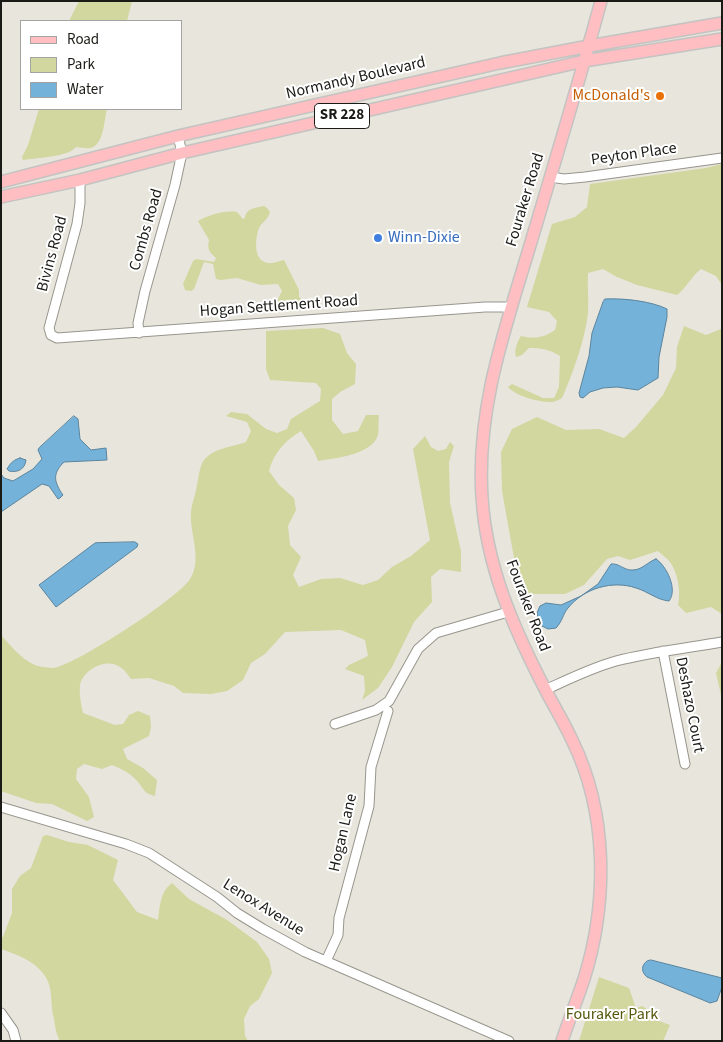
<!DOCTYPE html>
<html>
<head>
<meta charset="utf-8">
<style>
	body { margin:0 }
	#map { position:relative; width:723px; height:1042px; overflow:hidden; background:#e8e6dc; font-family:"Source Sans 3",sans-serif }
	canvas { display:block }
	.frame { position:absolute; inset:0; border:2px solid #1a1a16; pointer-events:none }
	.legend { position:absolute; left:20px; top:20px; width:162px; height:90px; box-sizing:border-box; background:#fff; border:1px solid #a3a3a2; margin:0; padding:6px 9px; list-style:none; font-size:15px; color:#1a1a16 }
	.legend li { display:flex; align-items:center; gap:10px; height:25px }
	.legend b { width:25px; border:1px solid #a3a3a2 }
</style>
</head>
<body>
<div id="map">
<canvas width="723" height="1042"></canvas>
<div class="frame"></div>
<ul class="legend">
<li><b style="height:6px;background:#febec2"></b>Road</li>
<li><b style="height:14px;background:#d2d69f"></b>Park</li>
<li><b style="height:14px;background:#75b2d9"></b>Water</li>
</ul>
</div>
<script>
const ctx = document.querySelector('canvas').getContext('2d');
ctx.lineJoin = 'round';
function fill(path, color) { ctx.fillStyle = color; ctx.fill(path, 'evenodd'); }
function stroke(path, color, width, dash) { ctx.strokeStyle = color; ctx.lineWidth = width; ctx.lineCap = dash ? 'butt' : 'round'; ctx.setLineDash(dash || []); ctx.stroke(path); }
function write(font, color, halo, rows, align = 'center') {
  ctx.font = font + ' "Source Sans 3",sans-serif'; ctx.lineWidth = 4; ctx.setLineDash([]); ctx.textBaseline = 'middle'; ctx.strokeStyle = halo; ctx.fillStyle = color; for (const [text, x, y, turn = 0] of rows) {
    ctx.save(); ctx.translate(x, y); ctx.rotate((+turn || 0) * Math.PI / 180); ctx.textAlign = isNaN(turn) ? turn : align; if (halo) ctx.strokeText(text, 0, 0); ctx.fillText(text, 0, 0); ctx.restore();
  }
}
fill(new Path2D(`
	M79,1H132L127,21H69Z
	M39,109H107C104,120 104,144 91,148C87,149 80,147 76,147C69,157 35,158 23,160L22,157L28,145Z
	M722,164V285L716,276L701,269C691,277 687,287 677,295L637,285L617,277L603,269L588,273C587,286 589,299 588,312C586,337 572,376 562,398C559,400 554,402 551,402C538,402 516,396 508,387L512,384L543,398H554L559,387L560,356C549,349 541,348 529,348L522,355L516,357C514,350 517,342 521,336C536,339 543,338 555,330L557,321L549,312L527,307L552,224L575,217L587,207L590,184L706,168Z
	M264,206L267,208L270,212C268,220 262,222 259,228C255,239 253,261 268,263C273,264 279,261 284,260L299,290V297L303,300L304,307L301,310L288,312H277L274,307L282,291L278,284L261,285L237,278L221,280L216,279L213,264L204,262L194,289L191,291L185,290L183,284L193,261L196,259L214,262L216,258C209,252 207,249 209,240L198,221C209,215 224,210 237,212L243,219L245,218C246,208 256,208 264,206Z
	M684,326L706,335L721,329L722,327V614L711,607L686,613L678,605C681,592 678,573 670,562C667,558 661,554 658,551L630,560L618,556L607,559L584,585L565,594H528L516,568L510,536L502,491L501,452L512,429L537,417L566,430L599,429L624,438L636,427L663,395L676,368L677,347Z
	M323,328L340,334L347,353L356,364L355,384L340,392L332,399V420L343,434L358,431L366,415H379C378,421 379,429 378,435C372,455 335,458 318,461L314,451L301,431C285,441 274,452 269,471L279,485L294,498L296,510L288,526L290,545L301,557L293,575L299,587L321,579L340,578L363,585L378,580L392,567L411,556L430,540L413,449L425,436L431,447L438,451L446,449L450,442L454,446L449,462L450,503L461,551V572L440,569L431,577L432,602L414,622L392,667L378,688L362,700L365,691L364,676L345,669L349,665L368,656L365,640L341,630L285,632L265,654L251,663L243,680L227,691L211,694L183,693L174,686L149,678L131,679C128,675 124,669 120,667C106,657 83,670 80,685C79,694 81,704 83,713L115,725L123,724L129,715L138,711L150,716L151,727L149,736L123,749L127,759L143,768L157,780L155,796C143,793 145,790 137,781C131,773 121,769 112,765L102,769L84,764L77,769L76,779L89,797L94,817L87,821L52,804L36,803L1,791V635C10,645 21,659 35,665C39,667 49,668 54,668C77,664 177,599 190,579C203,559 189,533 191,511C192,502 196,494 197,485C199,477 199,467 204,460C214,448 232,447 246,442L251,431L247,422L226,416L231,412L247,414L266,429L277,433L287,429L291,419L320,401L321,389L316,383L270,380L266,369V331Z
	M722,662V699L716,673Z
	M47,835L69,842L88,845L118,860L113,880L137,912L158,920C160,906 160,892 172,883L189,899L227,920L257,942L269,959L272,973L259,999L250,1006L244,1019L245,1036L248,1041H60C56,1034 55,1026 54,1019C51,1009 52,998 50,988C45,965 21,956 1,949V937H3L12,913V889L20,876L31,868L43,836Z
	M599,977L629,988L636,1008L642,1006L649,1010L646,1016L670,1025L663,1041H579Z`), '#d2d69f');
const water = new Path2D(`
	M605,299C623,298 651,301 667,309V317L659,357L658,378L638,390L617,387L603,388L590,392L583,398L580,397L579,393L589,356L592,333L603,302Z
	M74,416L78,419L80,439L91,450L106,448L107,460L64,462C52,474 54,482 63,495L60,498L58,499L49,486L42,484L1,512V474L4,478L13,481L33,469L42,459L38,450L39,448Z
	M20,458L26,460C25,469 18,473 9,471L7,469C11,462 14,460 20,458Z
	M135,542L138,544L137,547L56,607L39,585L95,543Z
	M656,559C667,566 678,590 669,601C657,600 647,591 636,588C613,580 584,588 568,608C563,614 562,622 556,628L548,629L540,625L537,613L540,606L546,603L561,605L581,596L598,584L611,564C618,563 623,569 630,570C642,571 647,562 656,559Z
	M651,960L722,978V987L717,1001L710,1003L703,1000L647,977C641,972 641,965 647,961Z`);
fill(water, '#75b2d9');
stroke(water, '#5a849e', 1);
const minor = new Path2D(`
	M550,177L564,179L585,177L722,158
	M80,180V203L77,224L49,328L51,335L57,338L485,307H511
	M139,333L138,323L145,291L175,185L182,153L178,136
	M663,651L685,764
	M545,690C569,679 591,668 616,661C651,652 687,648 722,642
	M335,724L376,710L389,701L418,649L436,633L508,612
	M1,807L126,844L149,853L217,897L237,913L263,929L305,952L509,1041
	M326,961L338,935L339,918L369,806L371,767L388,711
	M1,1013L13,1030L16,1041`);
const major = new Path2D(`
	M1,182L178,136L500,63L589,46L722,23
	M1,197L80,180L182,153L584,61L722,39
	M562,1041C569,1020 577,1000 584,979C608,902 608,813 572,740C564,722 553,705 544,687C513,627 486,565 482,497C476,408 506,326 531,242C555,162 579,82 601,1`);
stroke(minor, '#97958c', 11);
stroke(major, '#c3c3c2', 14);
stroke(minor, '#fff', 9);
stroke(major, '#febec2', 11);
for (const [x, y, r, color] of [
	[660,96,5,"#e8710a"],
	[378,238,5,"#3f7fe0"]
]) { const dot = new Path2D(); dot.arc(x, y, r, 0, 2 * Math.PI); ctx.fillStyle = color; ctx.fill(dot); stroke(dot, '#fff', 2); }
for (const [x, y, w] of [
	[342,116,55]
]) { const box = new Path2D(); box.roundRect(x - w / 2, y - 12.5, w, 25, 4); ctx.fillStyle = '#fff'; ctx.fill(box); stroke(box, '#1a1a16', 1); }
write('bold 15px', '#1a1a16', null, [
	["SR 228",342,116]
]);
write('16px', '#1a1a16', '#fff', [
	["Normandy Boulevard",356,79,-13],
	["Peyton Place",634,155,-8],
	["Fouraker Road",526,200,-73],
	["Combs Road",147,230,-74],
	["Bivins Road",53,254,-75],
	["Hogan Settlement Road",279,307,-4],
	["Fouraker Road",527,606,69],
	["Deshazo Court",689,705,79],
	["Hogan Lane",344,833,-77],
	["Lenox Avenue",263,908,32]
]);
write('16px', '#c56008', '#fff', [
	["McDonald's",650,96]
], 'right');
write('16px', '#366cbe', '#fff', [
	["Winn-Dixie",388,238]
], 'left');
write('16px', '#56580d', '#fff', [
	["Fouraker Park",612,1015]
]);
</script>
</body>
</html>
